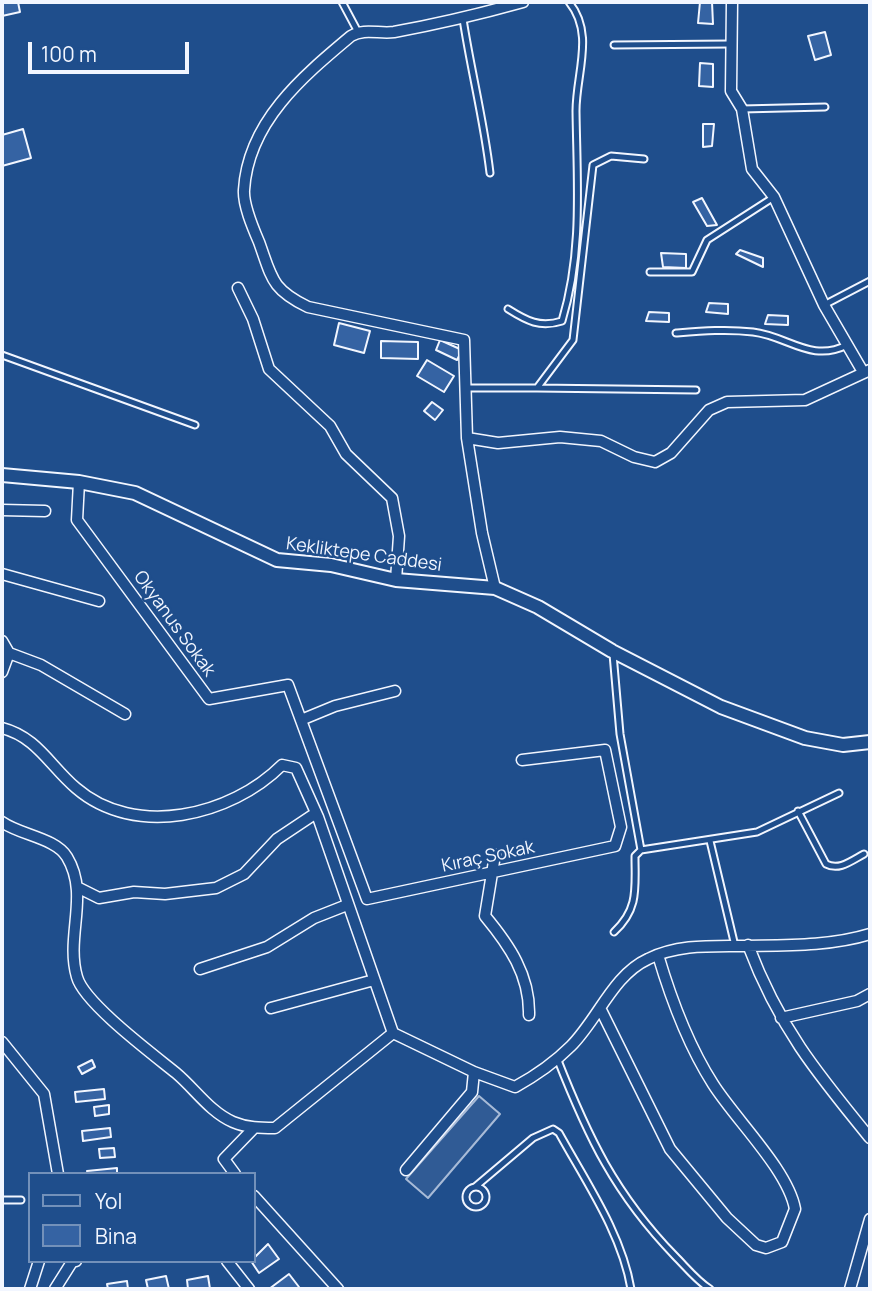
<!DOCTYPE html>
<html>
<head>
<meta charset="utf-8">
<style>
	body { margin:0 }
	#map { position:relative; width:872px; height:1291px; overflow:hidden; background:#1f4e8c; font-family:Manrope,sans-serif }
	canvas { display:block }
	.frame { position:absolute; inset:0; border:4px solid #f2f6ff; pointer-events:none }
	.legend { position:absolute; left:28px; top:1172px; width:228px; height:91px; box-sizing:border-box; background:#1f4e8c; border:2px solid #7391ba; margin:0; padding:9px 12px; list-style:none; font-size:21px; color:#f2f6ff }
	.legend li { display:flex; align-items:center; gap:14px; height:35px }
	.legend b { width:35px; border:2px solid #7391ba }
	.scale { position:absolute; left:28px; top:42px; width:161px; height:32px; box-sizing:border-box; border:4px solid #f2f6ff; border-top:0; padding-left:9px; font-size:21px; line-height:24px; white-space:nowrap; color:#f2f6ff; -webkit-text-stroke:5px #1f4e8c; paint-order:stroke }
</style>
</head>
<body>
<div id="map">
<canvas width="872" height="1291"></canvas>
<div class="frame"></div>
<ul class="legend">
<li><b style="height:9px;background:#1f4e8c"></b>Yol</li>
<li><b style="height:19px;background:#3563a3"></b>Bina</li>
</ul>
<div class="scale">100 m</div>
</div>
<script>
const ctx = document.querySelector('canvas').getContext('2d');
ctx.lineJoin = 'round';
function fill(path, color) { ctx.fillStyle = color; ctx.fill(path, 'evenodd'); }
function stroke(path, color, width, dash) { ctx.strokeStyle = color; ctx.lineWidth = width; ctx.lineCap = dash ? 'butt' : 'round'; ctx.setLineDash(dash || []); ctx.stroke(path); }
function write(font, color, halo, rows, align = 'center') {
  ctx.font = font + ' Manrope,sans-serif'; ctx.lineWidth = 5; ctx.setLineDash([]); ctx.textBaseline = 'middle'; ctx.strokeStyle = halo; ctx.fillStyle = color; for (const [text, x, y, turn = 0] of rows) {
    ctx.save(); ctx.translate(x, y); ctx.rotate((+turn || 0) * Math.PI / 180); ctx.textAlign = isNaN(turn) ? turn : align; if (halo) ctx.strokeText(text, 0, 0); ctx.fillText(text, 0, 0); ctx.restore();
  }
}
const built = new Path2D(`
	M479,1096L500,1114L428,1198L406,1179Z`);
fill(built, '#305b95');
stroke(built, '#a8bbd7', 2);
const building = new Path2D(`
	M2,2H18L20,12L2,16Z
	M700,2H712L713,24L698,23Z
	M825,32L831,55L815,60L808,36Z
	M700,63L713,64V87L699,86Z
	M703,124H714L712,146L703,147Z
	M23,129L31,158L2,166V135Z
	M702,198L717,225L707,226L693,202Z
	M740,250L763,258V267L736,254Z
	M661,253L686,254V268L663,267Z
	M709,303L728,304V314L706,312Z
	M649,312L669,313V322L646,321Z
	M768,315L788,316V325L765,324Z
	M339,323L370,331L364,353L334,345Z
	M440,340L462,350L457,360L436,350Z
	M381,341L418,342V359L381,358Z
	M427,360L454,376L444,392L417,376Z
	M432,402L443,410L435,420L424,411Z
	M92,1060L95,1067L82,1074L78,1067Z
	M104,1089L105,1099L76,1102L75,1092Z
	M109,1105V1114L95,1116L94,1107Z
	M110,1128L111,1137L83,1141L82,1131Z
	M114,1148L115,1157L100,1158L99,1149Z
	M117,1168V1174H88L87,1171Z
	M268,1244L279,1259L259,1273L251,1261Z
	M289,1274L299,1287L296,1289H269Z
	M166,1276L169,1289H148L146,1280Z
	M208,1276L210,1289H188L187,1280Z
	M127,1281L128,1289H108L107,1284Z`);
fill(building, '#3563a3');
stroke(building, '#f2f6ff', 2);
const service = new Path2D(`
	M342,2L358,32
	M463,19C471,71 484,121 490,173
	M614,45L730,44
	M742,109L825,107
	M650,272H692L707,240L774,197
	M824,305L870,281
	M508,309C527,321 540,328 562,321C583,252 577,182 576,111C576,73 595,34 569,2
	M676,333C702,331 727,329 753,332C788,336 811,363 847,345
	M2,355L195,425
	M465,388H537L573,340L593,165L611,156L644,159
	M537,388L696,390
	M613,654L620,734L641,850L757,832L839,793
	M798,811L826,864C839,871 851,861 864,854
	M710,841L735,946
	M614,932C639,909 635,888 635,856L641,850
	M557,1058C588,1137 615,1194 675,1256C686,1267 697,1281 710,1289
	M475,1187L533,1138L553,1129L559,1133C586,1182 622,1234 631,1289
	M466 1197a10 10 0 1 1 20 0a10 10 0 1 1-20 0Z
	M2,1200H21`);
const minor = new Path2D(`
	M732,2L731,91L742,109L752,169L774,197L824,305L863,372
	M238,288L253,319L269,369L330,426L346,454L392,498L399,536L396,580
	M467,438L498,443L560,437L601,441L634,457L655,462L671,453L709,410L727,402L805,400L870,370
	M79,482L77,520L209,699L288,685L367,899L615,846L621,827L605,750L522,760
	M2,510L45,511
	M2,574L99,601
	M495,588L482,533L467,438L464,340L308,307C271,289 272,278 259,242C253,228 243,205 244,190C248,122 302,77 351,36C364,28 379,34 394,32C438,24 480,14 523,2
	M2,641L9,653L41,665L125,714
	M2,672L9,653
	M301,720L335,706L395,691
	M2,728C37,737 50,766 76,788C135,839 231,816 282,765L296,768L318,817L393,1033
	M2,822C20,835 56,838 67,857C90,895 65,936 77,977C84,1003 154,1055 176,1073C195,1089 210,1112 233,1122C247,1128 261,1128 275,1128L393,1033
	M495,855L485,916C509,945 530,975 529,1015
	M77,887L99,898L134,892L165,894L216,888L244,874L277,839L316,813
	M748,945C779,1027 816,1072 870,1138
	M200,969L267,947L314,918L347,905
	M271,1008L374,980
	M601,1010L670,1149L727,1218L756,1245L766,1248L782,1242L795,1209C788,1170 735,1119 713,1084C688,1045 671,999 658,955
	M781,1018L857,1001L870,994
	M393,1033L474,1072L472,1092L406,1170
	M2,1042L44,1094L58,1174
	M474,1072L515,1087C535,1076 555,1062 571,1046C598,1019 613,975 648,959C676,945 707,946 737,946C781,945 828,947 870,934
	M235,1174L224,1159L254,1128
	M254,1196L338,1289
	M227,1261L249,1289
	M30,1289L39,1261
	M55,1289L72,1262L76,1261
	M850,1289L870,1219`);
const tertiary = new Path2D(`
	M2,475L79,482L135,493L277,560L331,565L396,580L495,588L538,607L612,651L721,707L805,738L843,745L870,742`);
stroke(service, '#f2f6ff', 9);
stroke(minor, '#f2f6ff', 13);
stroke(tertiary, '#f2f6ff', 16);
stroke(service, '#1f4e8c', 5);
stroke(minor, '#1f4e8c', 10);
stroke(tertiary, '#1f4e8c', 12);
write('18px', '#f2f6ff', '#1f4e8c', [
	["Kekliktepe Caddesi",364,555,8],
	["Okyanus Sokak",174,624,54],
	["Kıraç Sokak",488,857,-12]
]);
</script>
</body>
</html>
